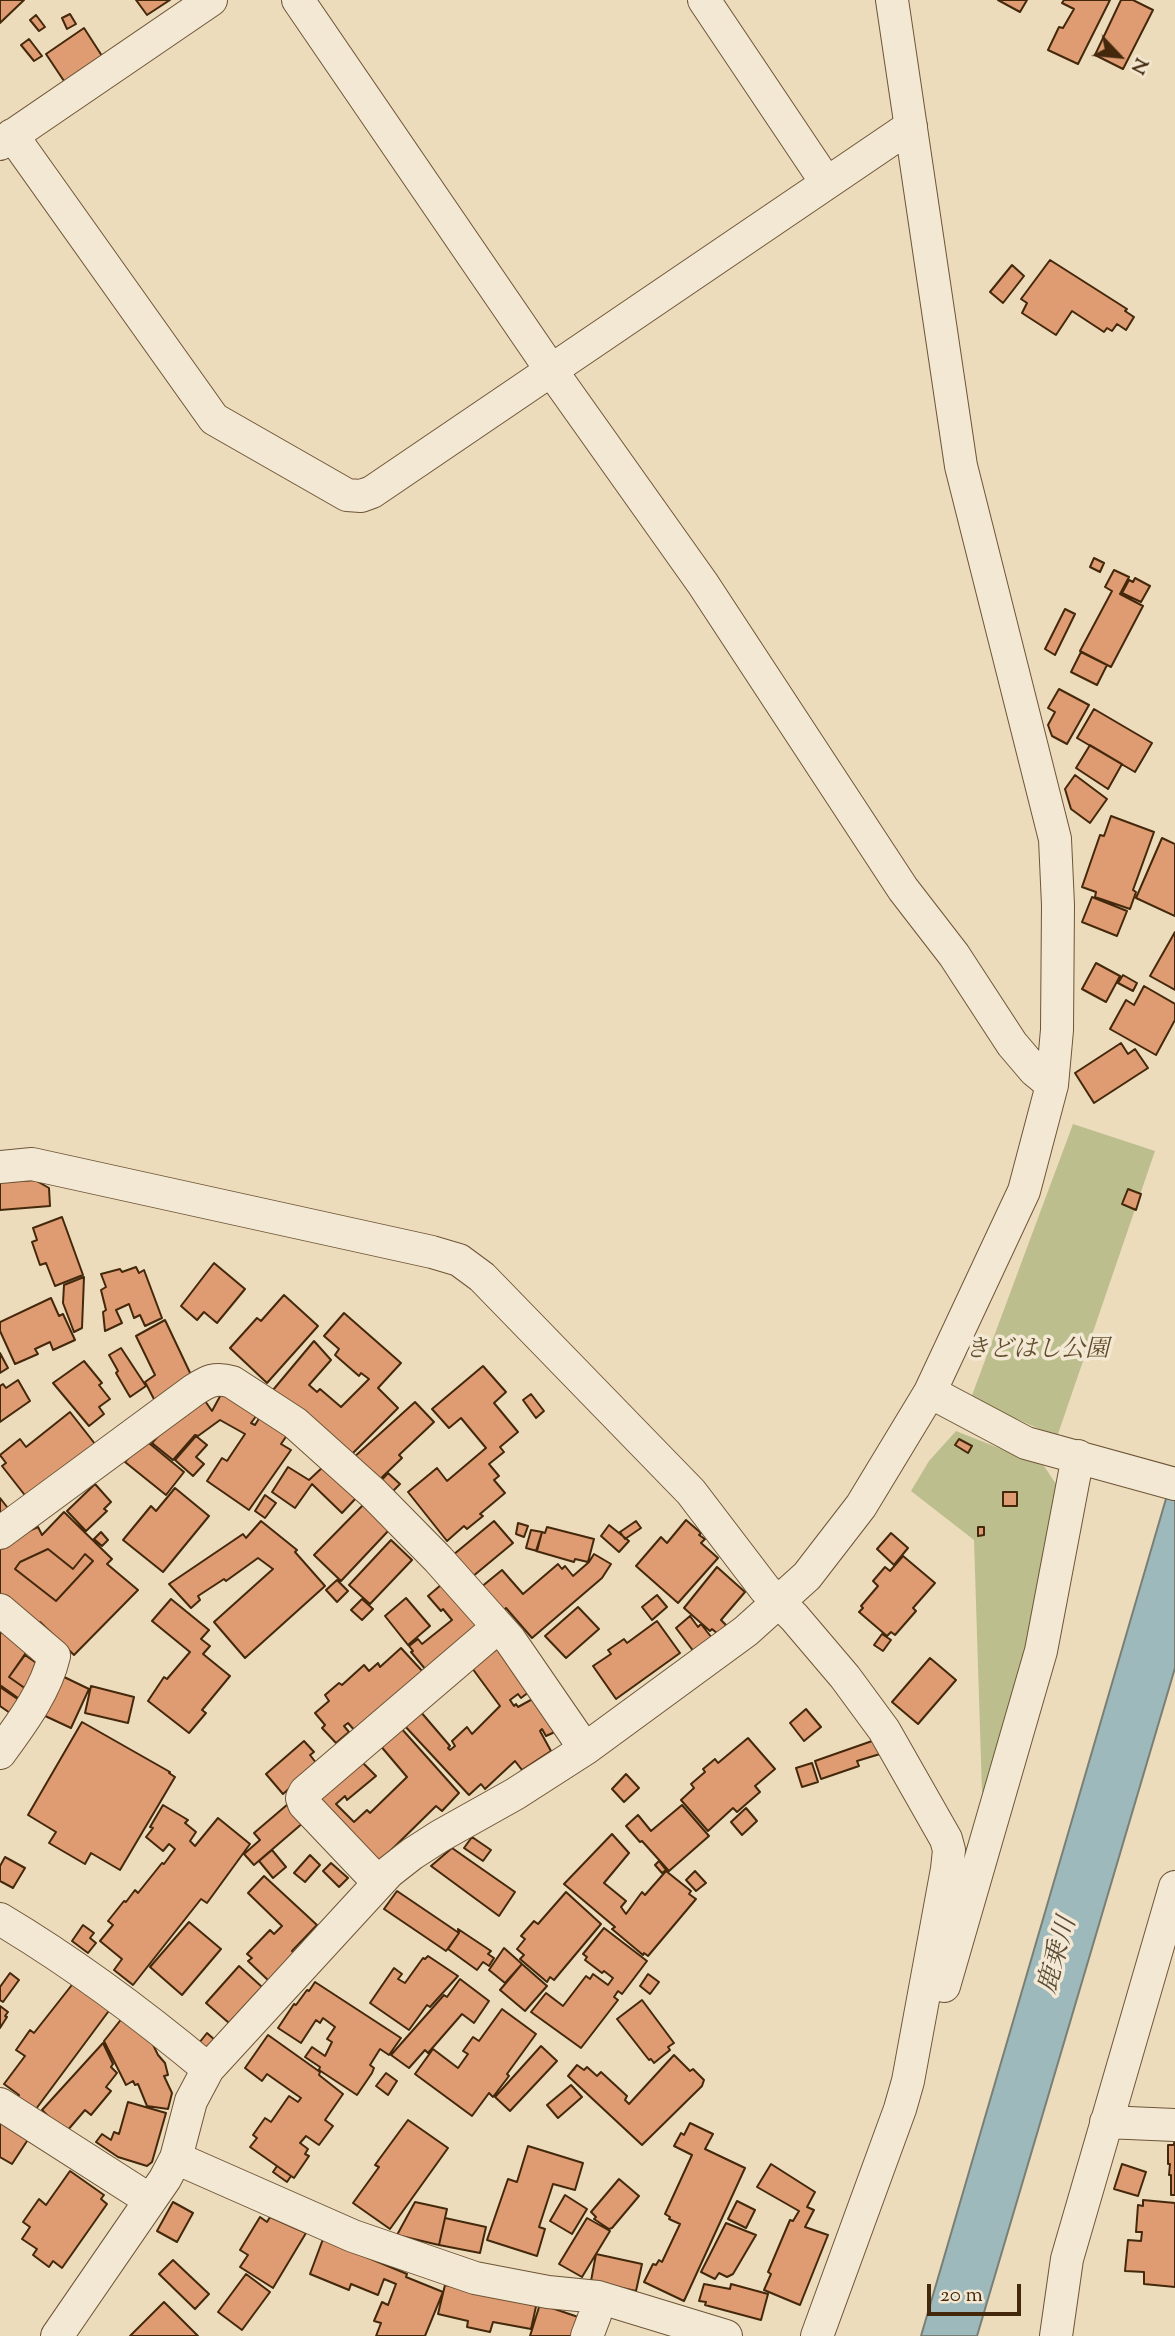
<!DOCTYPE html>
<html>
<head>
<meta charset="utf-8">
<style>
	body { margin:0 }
	#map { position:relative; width:1175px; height:2336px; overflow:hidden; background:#ecdcbc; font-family:"Sorts Mill Goudy",serif }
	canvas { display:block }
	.north { position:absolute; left:1084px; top:21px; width:70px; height:70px; -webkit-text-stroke:5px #f3e8d3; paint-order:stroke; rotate:116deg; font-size:19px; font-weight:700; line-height:28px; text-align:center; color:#44280b }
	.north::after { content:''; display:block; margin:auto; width:24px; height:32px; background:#44280b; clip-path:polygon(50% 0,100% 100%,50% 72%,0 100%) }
	.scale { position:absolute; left:927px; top:2284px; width:94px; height:32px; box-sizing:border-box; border:4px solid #44280b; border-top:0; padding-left:9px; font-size:21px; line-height:24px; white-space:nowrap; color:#44280b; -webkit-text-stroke:5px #f3e8d3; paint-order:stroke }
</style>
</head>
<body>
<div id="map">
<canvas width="1175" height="2336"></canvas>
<div class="north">N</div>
<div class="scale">20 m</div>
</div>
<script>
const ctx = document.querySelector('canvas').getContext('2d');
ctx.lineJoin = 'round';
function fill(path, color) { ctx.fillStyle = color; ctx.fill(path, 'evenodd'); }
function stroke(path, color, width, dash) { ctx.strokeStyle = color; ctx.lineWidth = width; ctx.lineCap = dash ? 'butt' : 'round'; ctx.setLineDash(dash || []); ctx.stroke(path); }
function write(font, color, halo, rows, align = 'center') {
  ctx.font = font + ' "Sorts Mill Goudy","Noto Serif JP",serif'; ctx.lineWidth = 7; ctx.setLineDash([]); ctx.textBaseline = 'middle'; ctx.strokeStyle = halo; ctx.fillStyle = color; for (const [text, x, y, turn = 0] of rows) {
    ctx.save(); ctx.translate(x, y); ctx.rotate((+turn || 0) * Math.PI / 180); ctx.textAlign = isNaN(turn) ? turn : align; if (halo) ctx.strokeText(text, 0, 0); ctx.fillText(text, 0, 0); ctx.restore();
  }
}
fill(new Path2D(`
	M1073,1124L1155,1151L1057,1437L971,1398Z
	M956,1431L1044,1466L1056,1484L1032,1641L990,1792H982L974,1540L911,1491L929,1461Z`), '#bcbf8d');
const water = new Path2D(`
	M1175,1468V1668L977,2336H921Z`);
fill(water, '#9db9bb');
stroke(water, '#797f75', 2);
const building = new Path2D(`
	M0,0H24L0,23Z
	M136,0H170L147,15Z
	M998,0H1027L1020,12Z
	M1064,0H1110L1078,64L1048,50L1059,27L1063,28L1074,9L1062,3Z
	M1121,0H1133L1153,10L1123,69L1095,55Z
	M70,14L76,24L67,29L62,18Z
	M36,15L45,27L39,31L30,20Z
	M84,28L104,59L66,84L46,54Z
	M29,39L42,56L34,61L21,45Z
	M1050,260L1127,309L1125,311L1134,317L1126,330L1117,324L1112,331L1107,328L1104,332L1072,311L1056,335L1022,313L1027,303L1021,299Z
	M1012,265L1024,276L1003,303L990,292Z
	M1094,558L1104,563L1100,572L1090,567Z
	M1114,570L1129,577L1120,594L1143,606L1111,667L1080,651L1112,591L1105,587Z
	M1135,578L1150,586L1141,602L1122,593L1129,580L1133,582Z
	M1065,609L1075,614L1055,655L1045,649Z
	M1081,652L1107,665L1097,685L1071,672Z
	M1059,689L1089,705L1067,744L1052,736L1048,725L1055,712L1048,708Z
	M1094,709L1152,743L1135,772L1077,738Z
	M1090,745L1122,764L1108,789L1076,768Z
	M1075,775L1107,799L1090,823L1071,809L1065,789Z
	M1111,816L1154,832L1133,890L1136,892L1130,909L1095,897L1096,892L1082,887L1100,835L1104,836Z
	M1162,838L1175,844V916L1136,898Z
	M1092,897L1127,911L1117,936L1082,922Z
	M1175,932V990L1150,976Z
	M1096,963L1120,976L1106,1002L1082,989Z
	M1123,975L1137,983L1133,991L1118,983Z
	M1144,986L1175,1004V1020L1156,1055L1110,1029L1126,1000L1134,1005Z
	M1121,1043L1128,1054L1135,1049L1148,1068L1094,1103L1075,1073Z
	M35,1180L49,1188L50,1206L0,1210V1182Z
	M1128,1189L1141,1194L1136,1210L1122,1204Z
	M62,1217L83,1275L55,1286L46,1263L40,1265L32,1242L37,1240L33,1228Z
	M214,1263L245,1289L217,1323L204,1312L197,1320L181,1306Z
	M136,1267L139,1273L144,1270L162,1318L145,1326L140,1315L134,1318L129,1304L116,1310L122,1323L105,1331L103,1312L106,1310L101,1290L106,1287L101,1274L120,1269L122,1272Z
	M84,1277L82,1328L74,1332L63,1303L64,1285Z
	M284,1295L318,1326L267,1383L230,1348L257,1318L261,1321Z
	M51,1298L59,1316L63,1314L75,1340L53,1350L50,1342L35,1349L38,1354L15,1364L0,1331V1322Z
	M344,1313L401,1363L378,1388L398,1408L348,1458L273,1390L314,1341L331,1360L309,1385L317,1392L320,1389L341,1407L369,1379L361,1373L359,1376L335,1355L339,1349L324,1336Z
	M165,1320L193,1379L156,1403L145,1382L155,1375L136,1336Z
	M121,1348L146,1386L130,1397L116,1373L118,1371L109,1355Z
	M0,1353L8,1368L0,1373Z
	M84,1361L102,1383L99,1385L110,1399L99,1407L104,1414L89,1426L53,1383Z
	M483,1366L506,1392L494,1403L518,1432L500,1447L504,1452L489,1464L499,1476L494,1480L505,1493L480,1514L483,1516L467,1529L464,1526L447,1541L408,1492L437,1468L447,1481L486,1448L461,1418L449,1428L432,1409Z
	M18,1380L30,1401L0,1422V1386L3,1384L6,1388Z
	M224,1389L260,1411L251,1423L255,1425L263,1412L290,1431L281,1444L291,1450L249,1510L207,1481L222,1458L227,1461L245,1434L220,1420L198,1436L195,1435L173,1460L152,1443L173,1419L203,1398L212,1411Z
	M531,1394L544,1411L536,1418L523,1400Z
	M415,1402L434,1422L399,1455L402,1458L376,1483L352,1459Z
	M70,1412L99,1449L31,1503L2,1466L6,1463L0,1455L20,1439L26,1447Z
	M196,1436L207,1445L196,1457L204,1464L193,1476L175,1460Z
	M144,1439L184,1472L166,1495L125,1462Z
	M959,1439L972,1446L968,1453L955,1445Z
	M325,1465L357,1497L342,1513L312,1484L295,1508L272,1492L288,1467L309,1480Z
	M388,1473L400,1484L390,1494L379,1483Z
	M95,1484L111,1502L104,1509L107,1511L86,1531L67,1511Z
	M175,1488L209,1516L163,1572L123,1540L151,1506L156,1511Z
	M1003,1492H1017V1506H1003Z
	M265,1495L276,1503L265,1518L255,1511Z
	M0,1498L11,1512L0,1520Z
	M364,1504L390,1529L341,1581L314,1555Z
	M64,1512L112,1559L107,1564L138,1590L74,1655L40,1622L38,1624L0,1595V1547L4,1542L38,1527L42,1535ZM48,1549L73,1569L85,1554L93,1561L56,1601L15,1569L20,1562Z
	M686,1520L701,1533L699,1535L705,1539L701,1543L718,1558L678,1603L636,1566L661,1537L667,1543Z
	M261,1521L297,1550L295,1552L325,1586L245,1658L214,1622L273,1569L258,1558L226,1581L224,1579L198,1596L200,1600L191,1608L169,1584L243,1534L246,1538Z
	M494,1521L513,1543L472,1577L453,1555Z
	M636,1521L641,1528L625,1539L620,1532Z
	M518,1523L528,1526L524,1537L516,1534Z
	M609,1525L629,1541L619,1552L601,1536Z
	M547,1527L594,1539L588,1562L575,1559L574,1562L536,1551L542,1532L545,1533Z
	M978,1527H984V1535L978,1536Z
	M531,1530L542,1532L537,1551L526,1548Z
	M101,1532L108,1540L102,1546L94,1539Z
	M891,1533L908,1548L894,1565L877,1549Z
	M391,1540L412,1560L370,1604L349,1585Z
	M48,1549L73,1569L85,1554L93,1561L56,1601L15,1569L20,1562Z
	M594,1554L611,1564L602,1578L532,1638L506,1608L501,1613L480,1588L502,1570L523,1594L558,1564L562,1569L565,1566L573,1576L589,1562Z
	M903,1556L935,1583L913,1608L916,1611L895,1635L891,1632L887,1636L859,1612L863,1608L861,1606L878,1586L873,1581L885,1567L890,1571Z
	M717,1567L745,1592L721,1620L726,1625L719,1635L712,1629L710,1631L684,1608Z
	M448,1579L488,1628L431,1676L411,1652L413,1651L409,1646L418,1639L422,1644L452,1620L443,1609L441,1611L428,1596Z
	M337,1580L348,1591L337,1602L326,1590Z
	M657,1595L667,1607L652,1620L642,1607Z
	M406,1598L430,1626L408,1645L385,1616Z
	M171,1599L209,1630L201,1639L210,1646L203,1654L230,1676L202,1710L206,1713L189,1733L148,1701L164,1677L167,1679L190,1652L152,1621Z
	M362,1599L373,1609L362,1620L351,1610Z
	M578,1607L599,1629L566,1658L545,1636Z
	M690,1616L698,1627L701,1624L712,1638L694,1652L676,1628Z
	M657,1621L680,1653L616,1699L593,1666L611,1654L608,1650L624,1639L627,1643Z
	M6,1626L32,1644L9,1677L29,1691L25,1703L0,1685V1634Z
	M882,1634L891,1640L883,1651L874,1645Z
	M501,1646L533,1689L521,1698L518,1694L510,1700L514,1706L516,1704L518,1707L538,1696L557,1731L546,1736L542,1729L540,1731L551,1751L522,1770L515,1761L485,1789L481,1784L469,1795L403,1724L420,1711L450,1746L448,1748L450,1750L455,1746L452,1741L467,1727L472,1734L500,1706L472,1668Z
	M401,1648L424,1673L356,1732L348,1723L344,1726L349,1732L336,1743L322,1728L325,1725L315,1713L329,1701L325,1695L339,1683L342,1685L364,1665L369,1671L378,1663L380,1667Z
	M25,1655L42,1667L26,1689L9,1677Z
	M930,1658L956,1680L918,1724L892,1702Z
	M62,1676L89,1689L71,1728L43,1715Z
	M91,1686L134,1697L128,1723L85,1713Z
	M0,1687L22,1702L13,1715L0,1706Z
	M806,1709L821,1727L804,1741L790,1723Z
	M82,1722L170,1772L169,1773L175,1777L120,1870L91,1853L85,1864L49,1843L56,1832L28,1815Z
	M400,1727L459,1793L442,1811L436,1806L379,1862L314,1794L358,1758L376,1776L347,1800L345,1796L336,1804L354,1822L367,1810L370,1813L407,1777L379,1744Z
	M748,1738L775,1769L755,1786L760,1792L737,1812L733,1808L708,1831L681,1800L694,1788L691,1784L705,1772L703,1769L715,1759L718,1763Z
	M875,1740L880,1754L857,1761L859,1766L821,1779L815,1761Z
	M304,1741L314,1752L310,1755L317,1764L283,1794L266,1774Z
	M812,1763L818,1782L802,1787L796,1768Z
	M626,1774L639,1788L624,1802L612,1789Z
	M288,1804L304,1822L254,1865L244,1854L260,1840L254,1833Z
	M163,1805L188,1820L185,1823L196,1832L190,1841L195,1846L218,1818L250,1844L207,1903L201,1899L133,1985L114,1970L122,1959L100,1941L113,1925L108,1921L124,1901L126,1902L135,1890L138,1893L162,1863L164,1864L175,1849L169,1844L163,1851L146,1837L153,1828L150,1827Z
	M682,1805L709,1836L669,1871L642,1841L640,1842L626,1826L638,1815L651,1831Z
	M746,1808L757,1821L742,1835L731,1822Z
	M612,1834L629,1853L604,1883L626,1901L621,1907L626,1914L642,1892L645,1895L666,1871L691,1891L689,1894L696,1899L648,1956L644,1953L643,1955L612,1929L615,1927L564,1884Z
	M472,1837L491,1850L483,1861L464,1848Z
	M452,1848L515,1892L499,1916L431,1866Z
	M272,1850L286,1867L273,1878L259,1861Z
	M310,1855L320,1865L305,1882L294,1873Z
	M5,1857L25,1868L13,1888L0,1881V1866Z
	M659,1861L666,1870L662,1873L655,1865Z
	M331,1863L348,1878L339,1887L323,1871Z
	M695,1871L706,1883L696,1891L686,1880Z
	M264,1876L317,1925L292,1951L296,1955L270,1982L248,1961L252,1958L247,1954L270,1930L274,1934L282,1926L248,1893Z
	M397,1891L459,1933L446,1951L384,1909Z
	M566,1892L601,1924L554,1980L550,1977L547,1982L520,1959L524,1955L517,1949L525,1939L521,1936L534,1921L538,1924Z
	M189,1922L221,1949L182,1995L150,1967Z
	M83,1925L94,1933L90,1938L96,1943L88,1953L72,1941Z
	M604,1928L647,1961L622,1994L618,1991L614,1997L618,2000L581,2048L531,2012L546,1993L563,2006L586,1976L590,1979L593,1974L608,1985L613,1978L604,1971L602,1973L585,1960L587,1957L583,1954Z
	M458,1929L491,1951L488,1954L494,1958L489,1966L483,1962L477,1970L448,1949L459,1933Z
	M504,1948L522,1964L505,1983L489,1970Z
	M428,1956L458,1976L430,2007L427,2005L409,2030L370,2003L394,1968L402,1974L398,1979L405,1983L423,1958L425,1959Z
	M522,1964L547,1986L525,2011L500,1990Z
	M239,1966L262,1987L229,2023L206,2003Z
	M10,1973L19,1980L3,2002L0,2000V1987Z
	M648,1974L659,1982L650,1994L640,1986Z
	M460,1979L489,2001L474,2023L462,2014L428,2053L425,2050L409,2068L391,2055L444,1995L447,1997Z
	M75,1981L111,2008L33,2113L16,2100L19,2095L4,2084L25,2056L16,2050L30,2030L34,2033Z
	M315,1982L401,2038L389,2055L380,2049L370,2065L374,2068L372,2073L357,2095L319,2070L320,2067L305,2057L312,2047L325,2056L332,2042L327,2039L335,2027L323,2018L320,2023L316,2020L301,2043L278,2028L294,2004L296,2005L307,1990L309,1991Z
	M642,2000L674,2043L668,2047L670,2050L654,2063L651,2059L649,2060L617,2019Z
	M0,2006L8,2012L5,2016L7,2017L0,2028Z
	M502,2009L536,2034L507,2074L509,2076L493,2097L489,2093L472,2116L415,2074L433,2049L458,2068L468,2054L463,2051L473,2037L479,2041Z
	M123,2017L145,2028L158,2055L165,2063L168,2075L164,2076L172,2093L168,2109L147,2106L138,2084L135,2085L133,2081L126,2085L104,2041Z
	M207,2033L216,2041L207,2051L199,2043Z
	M268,2035L320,2072L319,2075L343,2094L325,2120L333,2126L319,2145L306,2136L300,2143L308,2149L305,2154L309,2156L294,2178L250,2147L257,2138L253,2135L265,2118L271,2122L289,2096L298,2102L301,2098L267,2074L262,2081L245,2068Z
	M103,2043L113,2064L111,2067L117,2073L106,2087L111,2091L91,2115L85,2110L67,2131L59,2127L42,2110Z
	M541,2046L557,2061L510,2111L495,2097Z
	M674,2055L690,2071L693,2069L704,2080L702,2086L642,2145L568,2076L577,2065L584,2070L587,2067L597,2076L601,2072L627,2096L625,2100L629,2104Z
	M386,2073L397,2081L388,2095L376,2086Z
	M571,2085L582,2097L558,2118L547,2105Z
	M128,2102L166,2113L152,2162L147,2166L118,2157L96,2142L102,2134L111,2140L114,2132L119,2134Z
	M408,2120L448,2148L390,2229L353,2203L379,2167L375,2165Z
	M0,2121L29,2138L12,2164L0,2157Z
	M690,2123L713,2134L705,2149L745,2168L684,2301L644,2282L653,2264L656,2265L659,2260L662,2262L680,2224L669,2219L670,2217L665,2214L692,2155L674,2146L681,2133L684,2135Z
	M1174,2143H1175V2195H1171V2175H1169L1170,2164H1168V2145H1174Z
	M528,2146L583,2163L575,2190L553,2184L539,2227L545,2229L537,2256L487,2240L508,2179L517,2182Z
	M771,2164L815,2192L807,2207L814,2210L805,2227L828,2235L800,2305L764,2290L771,2274L768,2272L790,2220L793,2221L799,2211L757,2187Z
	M1122,2164L1146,2172L1138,2196L1114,2189Z
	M277,2166L291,2176L287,2182L273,2172Z
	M70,2171L104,2195L101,2199L107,2204L62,2268L53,2261L49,2267L33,2255L37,2249L22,2239L30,2227L23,2222L39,2199L46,2205Z
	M619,2179L639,2196L612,2228L609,2229L594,2219L596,2217L591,2212Z
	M565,2195L587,2209L572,2234L550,2221Z
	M1143,2200L1175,2203V2287L1144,2284V2272L1125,2271L1128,2240L1141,2241L1142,2232H1136L1138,2205L1143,2206Z
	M737,2201L755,2210L746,2228L728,2219Z
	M173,2202L193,2213L177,2242L157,2231Z
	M415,2202L447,2209L439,2245L397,2235Z
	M260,2217L267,2222L270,2217L306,2233L273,2288L240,2267L248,2255L240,2250Z
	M445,2218L486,2227L480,2253L439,2245Z
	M587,2218L610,2231L582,2277L559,2264Z
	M726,2223L756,2235L733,2274L727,2277L719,2273L715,2279L701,2272Z
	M323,2239L407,2274L406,2277L443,2292L425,2336H376L381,2323L374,2321L382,2302L388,2305L396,2284L384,2279L378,2295L351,2284L349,2290L310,2274Z
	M596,2254L642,2264L636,2291L591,2281Z
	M173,2260L209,2294L195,2309L159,2274Z
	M246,2274L270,2292L242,2330L218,2312Z
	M704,2284L730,2289L731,2284L768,2294L761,2320L705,2305L706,2302L699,2301Z
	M445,2285L537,2302L531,2329L493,2322L490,2332L467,2327L468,2321L438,2314Z
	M164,2302L198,2336H130Z
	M540,2304L581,2318L575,2336H530Z`);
fill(building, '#df9c73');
stroke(building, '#44280b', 2);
const street = new Path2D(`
	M298,0L551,370L703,584L903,889L954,955L1012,1044L1035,1071L1052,1085
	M704,0L826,182
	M12,135L214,419L347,495L361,496L372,492L911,126
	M0,144L211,0
	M0,1167L32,1164L432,1252L459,1260L482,1277L691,1492L765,1589L794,1617L845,1677L884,1730L946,1839L949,1850L947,1869L908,2081L900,2109L817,2336
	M930,1392L1026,1443L1175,1484
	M0,1533L194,1390C208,1381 215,1377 232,1382L295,1423L373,1493L438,1559L510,1640L585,1749
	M0,1610L54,1656C46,1691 21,1724 0,1753
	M379,1883L304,1804L302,1798L305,1792L498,1627
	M0,1919C74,1963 142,2014 208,2069
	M944,1986L1041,1651L1078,1456
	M0,2104L150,2200
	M1106,2122L1175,2125
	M176,2158L353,2236L475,2278L548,2292L598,2297L726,2336
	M57,2336L165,2179L176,2158L191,2101L208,2069L389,1872L412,1854L440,1836L515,1794L585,1749L746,1631L807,1576L861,1506L930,1392L1024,1191L1052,1085L1057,1030L1058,905L1055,839L961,466L892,0
	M587,2336L595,2315L598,2297
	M1056,2336L1067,2259L1175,1887`);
stroke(street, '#6e5537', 34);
stroke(street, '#f3e8d3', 32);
write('italic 24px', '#624e2c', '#f3e8d3', [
	["きどはし公園",1037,1352]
]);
write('italic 26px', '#5a4c37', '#f3e8d3', [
	["鹿乗川",1060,1956,-74]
]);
</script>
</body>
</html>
